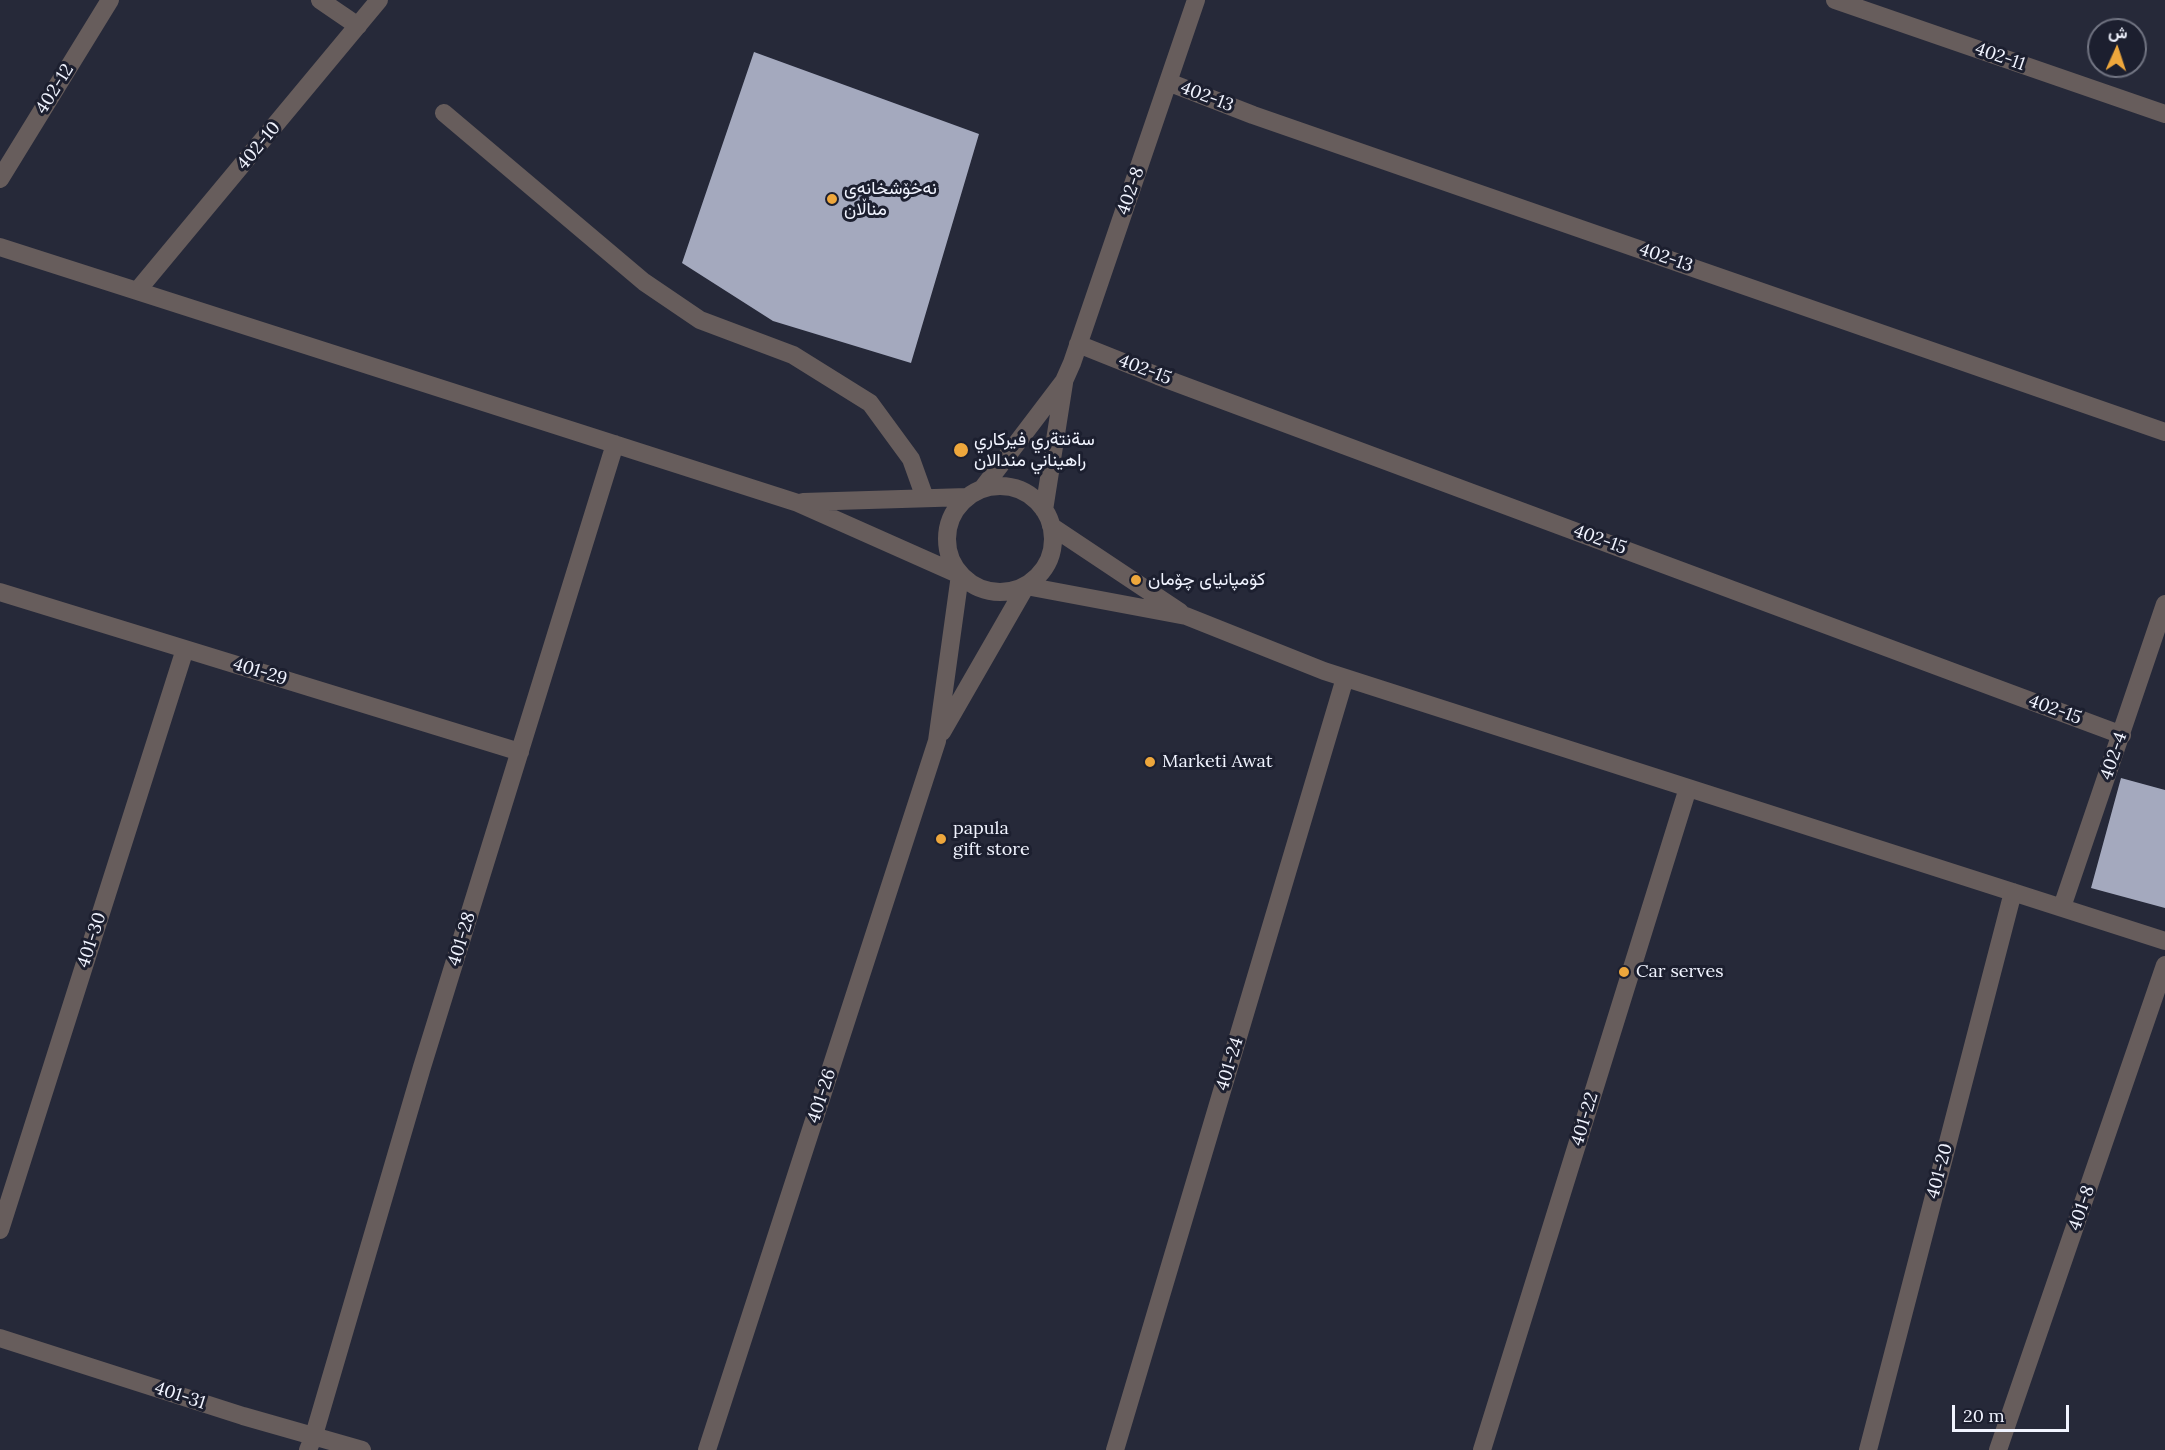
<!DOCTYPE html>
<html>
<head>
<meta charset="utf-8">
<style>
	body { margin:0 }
	#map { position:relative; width:2165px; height:1450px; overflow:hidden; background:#262939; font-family:Lora,Vazirmatn,serif }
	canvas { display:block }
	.north { position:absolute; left:2087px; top:18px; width:60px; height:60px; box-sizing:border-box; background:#1c1f2f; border:2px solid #717482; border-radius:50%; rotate:3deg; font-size:16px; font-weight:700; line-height:24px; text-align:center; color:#f1f4ff }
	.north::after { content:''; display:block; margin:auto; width:21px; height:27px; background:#eea73c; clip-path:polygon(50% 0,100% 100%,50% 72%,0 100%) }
	.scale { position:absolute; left:1952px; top:1405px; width:117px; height:27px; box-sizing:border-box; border:3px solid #f1f4ff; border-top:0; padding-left:8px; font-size:18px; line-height:21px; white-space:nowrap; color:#f1f4ff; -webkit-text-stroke:4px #1c1f2f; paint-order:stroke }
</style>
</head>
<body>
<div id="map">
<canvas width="2165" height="1450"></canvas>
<div class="north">ش</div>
<div class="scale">20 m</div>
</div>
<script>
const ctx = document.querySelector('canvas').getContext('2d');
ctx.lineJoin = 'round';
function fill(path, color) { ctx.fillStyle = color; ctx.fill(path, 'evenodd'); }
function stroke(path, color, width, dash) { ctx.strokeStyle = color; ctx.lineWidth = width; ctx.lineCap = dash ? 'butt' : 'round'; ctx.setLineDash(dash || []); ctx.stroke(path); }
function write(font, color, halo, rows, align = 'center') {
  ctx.font = font + ' Lora,Vazirmatn,serif'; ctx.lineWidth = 6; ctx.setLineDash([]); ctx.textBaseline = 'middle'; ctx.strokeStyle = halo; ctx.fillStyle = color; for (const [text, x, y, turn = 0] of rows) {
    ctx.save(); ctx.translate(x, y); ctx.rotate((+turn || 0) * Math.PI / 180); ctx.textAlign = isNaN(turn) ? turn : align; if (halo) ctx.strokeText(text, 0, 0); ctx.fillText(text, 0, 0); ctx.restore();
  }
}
fill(new Path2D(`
	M754,52L979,134L911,363L773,321L682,263Z
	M2121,778L2165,790V908L2091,888Z`), '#a4a9be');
stroke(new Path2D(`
	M320,0L358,26
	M1835,0L2165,114
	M1168,82L1253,115L2165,432
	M444,113L644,282L700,320L793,355L870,403L911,459L925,498
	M0,179L110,0
	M0,247L798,503L960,575L937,741L707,1450
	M137,291L379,0
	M1078,344L1158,376L2122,735
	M947 539a53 53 0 1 1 106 0a53 53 0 1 1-106 0Z
	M982,489L1064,381L1072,363L1196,0
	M803,502L967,497
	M1044,510L1064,383
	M1051,526L1180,612
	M0,592L520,752
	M942,732L1026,586L1186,616L1324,671L2165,941
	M2062,907L2165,604
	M0,1230L185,649
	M0,1338L243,1416L362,1450
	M308,1450L314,1435L422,1067L615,444
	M1115,1450L1345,678
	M1482,1450L1688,788
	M1868,1450L2013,892
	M1998,1450L2165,965`), '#675d5c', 18);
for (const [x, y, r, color] of [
	[832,199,6,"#eea73c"],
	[961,450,8,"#eea73c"],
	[1136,580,6,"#eea73c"],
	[1150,762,6,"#eea73c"],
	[941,839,6,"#eea73c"],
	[1624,972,6,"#eea73c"]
]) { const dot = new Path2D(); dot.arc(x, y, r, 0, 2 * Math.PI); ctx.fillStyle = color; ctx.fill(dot); stroke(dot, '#1c1f2f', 2); }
write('18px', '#f1f4ff', '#1c1f2f', [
	["402-11",2000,57,19],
	["402-12",55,89,-58],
	["402-13",1207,97,21],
	["402-10",259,146,-50],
	["402-8",1131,191,-71],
	["402-13",1666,258,19],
	["402-15",1145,370,21],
	["402-15",1600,540,20],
	["401-29",260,672,17],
	["402-15",2055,710,20],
	["402-4",2114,756,-71],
	["401-28",462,939,-73],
	["401-30",92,940,-72],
	["401-24",1230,1064,-73],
	["401-26",822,1096,-72],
	["401-22",1585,1119,-73],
	["401-20",1940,1171,-75],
	["401-8",2082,1208,-71],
	["401-31",180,1396,18]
]);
write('18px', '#f1f4ff', '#1c1f2f', [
	["نەخۆشخانەی",844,189],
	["مناڵان",844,210],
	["سةنتةري فيركاري",974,440],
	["راهيناني مندالان",974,461],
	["کۆمپانیای چۆمان",1148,580],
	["Marketi Awat",1162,762],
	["papula",953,829],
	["gift store",953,850],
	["Car serves",1636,972]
], 'left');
</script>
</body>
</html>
